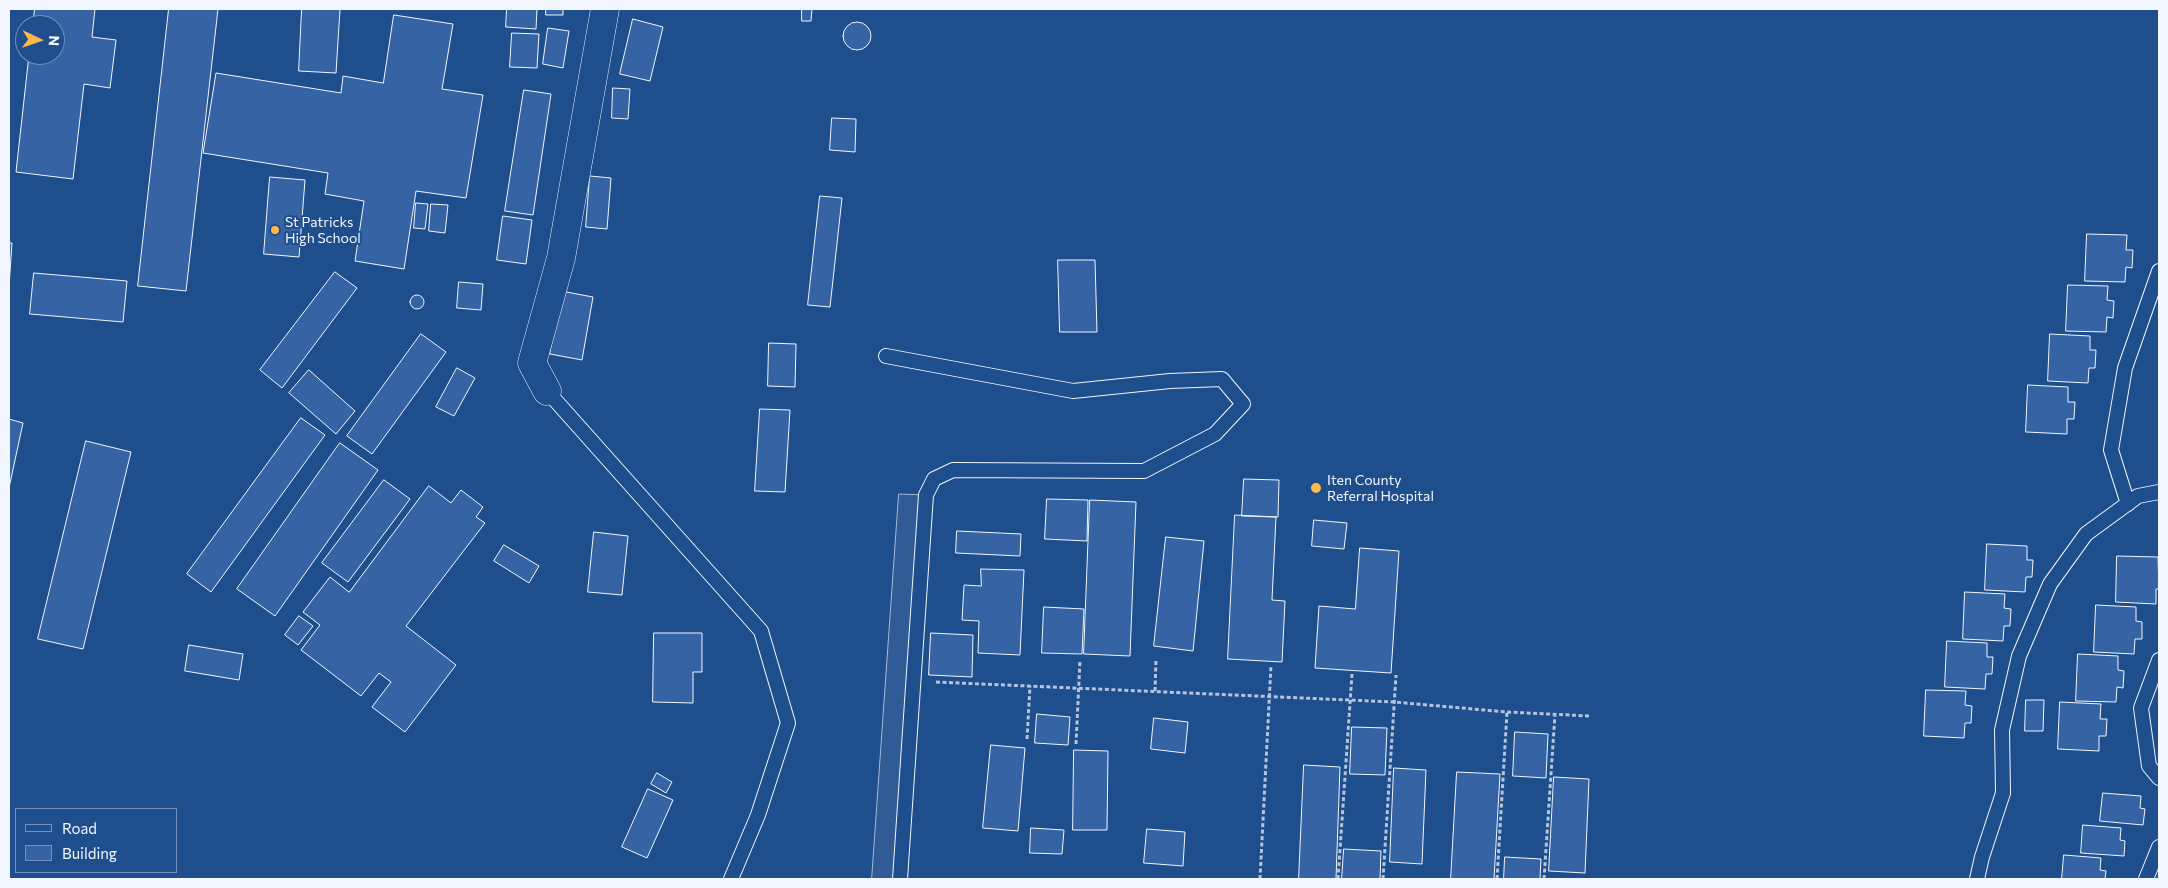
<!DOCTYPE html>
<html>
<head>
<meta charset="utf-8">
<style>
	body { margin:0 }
	#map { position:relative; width:2168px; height:888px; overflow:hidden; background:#1f4e8c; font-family:Commissioner,sans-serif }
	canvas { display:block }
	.frame { position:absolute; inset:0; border:10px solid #f2f6ff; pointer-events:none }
	.legend { position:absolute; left:15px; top:808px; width:162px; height:65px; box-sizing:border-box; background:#1f4e8c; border:1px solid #7391ba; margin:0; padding:6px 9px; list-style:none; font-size:15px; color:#f2f6ff }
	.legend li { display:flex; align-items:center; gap:10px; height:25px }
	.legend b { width:25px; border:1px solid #7391ba }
	.north { position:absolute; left:15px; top:15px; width:50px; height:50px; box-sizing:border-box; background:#1f4e8c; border:1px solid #7391ba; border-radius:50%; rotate:93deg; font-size:14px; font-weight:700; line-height:20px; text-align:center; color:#f2f6ff }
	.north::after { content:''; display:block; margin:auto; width:18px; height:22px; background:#ffb74d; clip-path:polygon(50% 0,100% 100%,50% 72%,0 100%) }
</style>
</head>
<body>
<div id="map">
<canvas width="2168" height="888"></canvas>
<div class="frame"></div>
<ul class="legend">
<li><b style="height:6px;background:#1f4e8c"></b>Road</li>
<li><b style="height:14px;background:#3563a3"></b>Building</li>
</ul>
<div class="north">N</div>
</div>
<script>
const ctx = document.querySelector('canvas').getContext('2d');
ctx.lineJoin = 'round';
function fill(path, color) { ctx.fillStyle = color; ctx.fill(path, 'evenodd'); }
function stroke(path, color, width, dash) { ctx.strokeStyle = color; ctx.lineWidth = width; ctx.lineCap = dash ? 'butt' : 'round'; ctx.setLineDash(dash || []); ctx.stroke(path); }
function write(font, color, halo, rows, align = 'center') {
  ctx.font = font + ' Commissioner,sans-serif'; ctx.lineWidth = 4; ctx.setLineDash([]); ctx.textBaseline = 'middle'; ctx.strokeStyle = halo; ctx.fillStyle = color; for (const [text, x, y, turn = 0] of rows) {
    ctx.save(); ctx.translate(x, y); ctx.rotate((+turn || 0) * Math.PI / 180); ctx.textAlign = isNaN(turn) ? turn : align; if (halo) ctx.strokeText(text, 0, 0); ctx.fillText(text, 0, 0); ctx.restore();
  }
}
const built = new Path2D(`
	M899,494L926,495L900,879H872Z`);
fill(built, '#305b95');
stroke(built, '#a8bbd7', 1);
const building = new Path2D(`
	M35,9H95L92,37L116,40L110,88L84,84L73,179L16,172L29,55H55V25H33Z
	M169,9H218L186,291L138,286Z
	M302,9H340L336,73L299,71Z
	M507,9H537L536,29L506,27Z
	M546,9H563V15H546Z
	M802,9H812L811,21H802Z
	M394,15L453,24L442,89L483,95L466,198L416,191L404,269L355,261L364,201L325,194L328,173L203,153L216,73L341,93L343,76L383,83Z
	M633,19L663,27L650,81L620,74Z
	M843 36a14 14 0 1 1 28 0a14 14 0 1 1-28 0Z
	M548,28L569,31L563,68L543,64Z
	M512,33L539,34L537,68L510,67Z
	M613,88L630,89L628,119L612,118Z
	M524,90L551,94L533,215L505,211Z
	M832,118L856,119L855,152L830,150Z
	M590,176L611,178L607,229L586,227Z
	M270,177L305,180L299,257L264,254Z
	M820,196L842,198L830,307L808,305Z
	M416,203L428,204L425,229L414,228Z
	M431,204L448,205L445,233L429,231Z
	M503,216L532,220L526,264L497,260Z
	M2087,234L2127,235L2126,250H2133L2132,268L2126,267L2125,282L2085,281Z
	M9,243H12L9,287Z
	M1058,260H1095L1097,332H1060Z
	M335,272L357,288L282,388L260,370Z
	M34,273L127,281L123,322L30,314Z
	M459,282L483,284L481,310L457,308Z
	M2068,285L2108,286L2107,300L2114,301L2113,318L2107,317L2106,332L2066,331Z
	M561,291L593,297L582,360L550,354Z
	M410 302a7 7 0 1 1 14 0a7 7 0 1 1-14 0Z
	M421,334L446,352L372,454L347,436Z
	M2050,334L2090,336V350H2096L2095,368H2089L2088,383L2048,381Z
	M769,343L796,344L795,387L768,386Z
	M457,368L475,378L454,416L436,407Z
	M309,370L355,411L336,434L289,393Z
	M2028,385L2068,387V402H2075L2074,419H2067V434L2026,432Z
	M760,409L790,410L785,492L755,491Z
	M301,418L325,435L211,592L187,574Z
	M9,419L23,423L9,488Z
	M86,441L131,452L83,649L38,639Z
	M340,443L378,470L275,616L237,589Z
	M1244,479L1279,480L1278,517L1242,516Z
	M384,480L410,499L348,582L322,563Z
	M429,486L451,503L461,490L483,507L476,517L485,523L406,626L456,665L405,732L372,707L391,682L379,673L361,696L301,650L320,625L303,612L330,577L349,592Z
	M1047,499L1088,500L1087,541L1045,539Z
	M1090,500L1136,502L1130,656L1084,654Z
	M1235,515L1276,517L1272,600L1285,601L1282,662L1228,659Z
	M1314,520L1347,523L1344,549L1312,546Z
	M957,531L1021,534L1020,556L956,553Z
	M594,532L628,536L622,595L588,592Z
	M1166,537L1204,541L1193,651L1154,646Z
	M1987,544L2027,546V560H2033L2032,577H2026L2025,592L1985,590Z
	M504,545L539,566L529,583L494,561Z
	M1360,548L1399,551L1391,673L1315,668L1319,606L1355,609Z
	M2117,556L2158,557L2159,589H2156V604L2116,602Z
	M981,569L1024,570L1020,655L978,653L979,621L962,620L964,585L981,586Z
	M1965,592L2005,594L2004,608L2011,609L2010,626H2004L2003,641L1963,639Z
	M2096,605L2136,607V621L2142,622V639H2135L2134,654L2094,652Z
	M1044,607L1084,609L1082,654L1042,653Z
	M299,616L313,626L298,645L285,635Z
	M654,633H702V672H693V703L653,702Z
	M931,633L973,635L972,677L929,675Z
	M1947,641L1987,643V657H1993L1992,674H1986L1985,689L1945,687Z
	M189,645L243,654L239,680L185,671Z
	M2078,654L2118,656V670L2124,671L2123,688L2117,687L2116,702L2076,701Z
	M1926,690L1966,691L1965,705L1972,706L1971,723H1965L1964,738L1924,736Z
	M2026,700H2044L2043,731H2025Z
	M2060,702L2101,704L2100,719H2107L2106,736H2099V751L2058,749Z
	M1037,714L1070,717L1068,745L1035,743Z
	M1154,718L1188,722L1185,753L1151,749Z
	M1352,727L1387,728L1385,775L1350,774Z
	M1515,732L1548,734L1546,778L1513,776Z
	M991,745L1025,748L1018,831L983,828Z
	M1074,750L1108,751L1107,830H1073Z
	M1304,765L1340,767L1336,879H1299Z
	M1394,768L1426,770L1422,864L1390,862Z
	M1457,772L1500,774L1494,879H1451Z
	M657,773L672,782L666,793L651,784Z
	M1554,777L1589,779L1585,873L1549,871Z
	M648,789L673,800L647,858L622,847Z
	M2103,793L2141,796L2140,808L2145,809L2143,825L2100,821Z
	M2083,825L2121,828L2120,840L2125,841L2124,856L2081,853Z
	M1031,828L1064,830L1062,854L1030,853Z
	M1147,829L1185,832L1183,866L1144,863Z
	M1344,849L1381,851L1380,879H1342Z
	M2064,855L2101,858L2100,870L2106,871L2105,879H2062Z
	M1505,857L1541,859L1540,879H1504Z`);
fill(building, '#3563a3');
stroke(building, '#f2f6ff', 1);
const lane = new Path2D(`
	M886,356L1073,391L1170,381L1222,379L1243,404L1215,434L1144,471L953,470L934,479L926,495L900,879
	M547,391L761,631L788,723L758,815L731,879
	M2128,504L2111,450L2125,368L2159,271
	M2159,660L2141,708L2149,766L2159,778
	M1977,879L1982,857L2003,793L2002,730L2019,656L2050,584L2086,534L2138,496L2159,492
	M2146,879L2159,847`);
const street = new Path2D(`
	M547,391L532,363L561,258L605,9`);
stroke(lane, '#f2f6ff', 16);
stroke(street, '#f2f6ff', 29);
stroke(new Path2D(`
	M936,682L1394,702L1507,712L1589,716
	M1155,691L1156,659
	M1027,739L1030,686
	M1076,744L1080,660
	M1260,879L1271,665
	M1338,879L1352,674
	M1383,879L1396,675
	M1497,879L1507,712
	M1544,879L1555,714`), '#b3c4dc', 3, [4, 2.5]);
stroke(lane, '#1f4e8c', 14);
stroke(street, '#1f4e8c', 28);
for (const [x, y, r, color] of [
	[275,230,5,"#ffb74d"],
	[1316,488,6,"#ffb74d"]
]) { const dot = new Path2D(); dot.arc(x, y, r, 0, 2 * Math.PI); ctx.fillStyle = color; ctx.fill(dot); stroke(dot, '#1f4e8c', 2); }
write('14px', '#f2f6ff', '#1f4e8c', [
	["St Patricks",285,222],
	["High School",285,238],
	["Iten County",1327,480],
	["Referral Hospital",1327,496]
], 'left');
</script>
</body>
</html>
